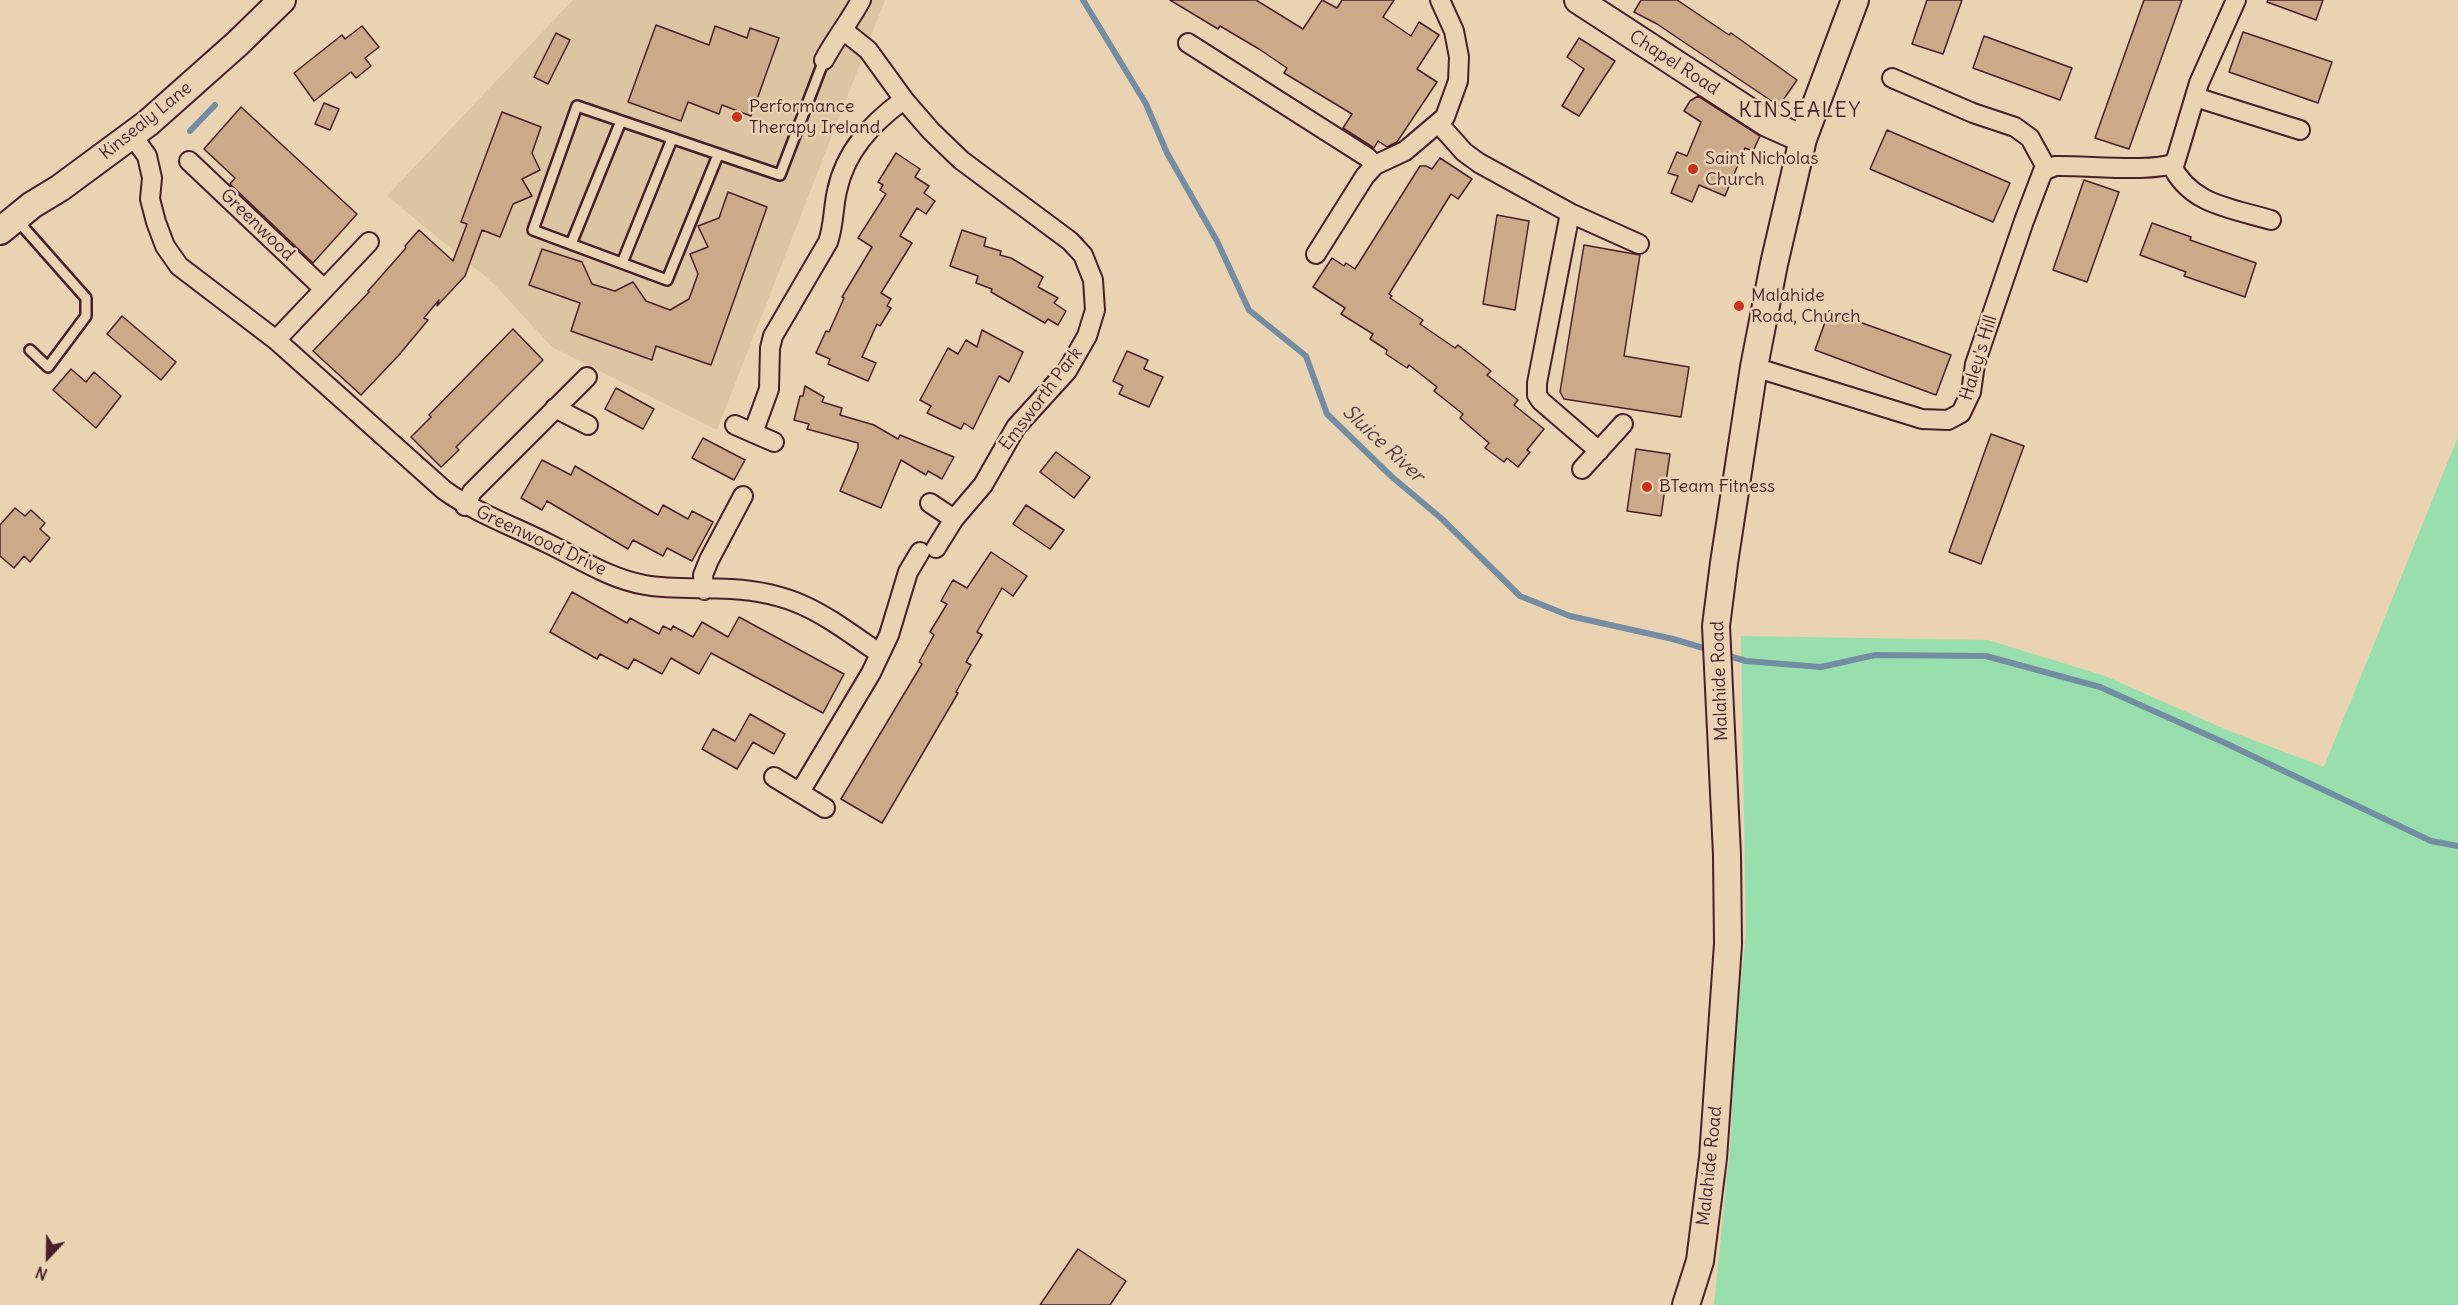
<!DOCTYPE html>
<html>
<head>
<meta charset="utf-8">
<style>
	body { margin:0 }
	#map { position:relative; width:2458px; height:1305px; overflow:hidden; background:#e9d3b2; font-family:Delius,sans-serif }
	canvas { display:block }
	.north { position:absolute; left:18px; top:1227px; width:60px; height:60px; -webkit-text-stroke:4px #e9d3b2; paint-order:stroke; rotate:202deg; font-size:16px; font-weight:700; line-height:24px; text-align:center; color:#4a1f2b }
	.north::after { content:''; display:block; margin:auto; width:21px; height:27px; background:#4a1f2b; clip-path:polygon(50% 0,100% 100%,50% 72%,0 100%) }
</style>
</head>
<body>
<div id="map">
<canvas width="2458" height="1305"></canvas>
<div class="north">N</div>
</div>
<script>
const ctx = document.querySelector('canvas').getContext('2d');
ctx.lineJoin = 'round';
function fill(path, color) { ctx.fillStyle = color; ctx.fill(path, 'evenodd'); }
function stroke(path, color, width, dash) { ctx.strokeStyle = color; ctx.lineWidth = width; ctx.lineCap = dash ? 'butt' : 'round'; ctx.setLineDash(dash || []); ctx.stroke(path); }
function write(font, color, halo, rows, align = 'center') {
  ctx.font = font + ' Delius,sans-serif'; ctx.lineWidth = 5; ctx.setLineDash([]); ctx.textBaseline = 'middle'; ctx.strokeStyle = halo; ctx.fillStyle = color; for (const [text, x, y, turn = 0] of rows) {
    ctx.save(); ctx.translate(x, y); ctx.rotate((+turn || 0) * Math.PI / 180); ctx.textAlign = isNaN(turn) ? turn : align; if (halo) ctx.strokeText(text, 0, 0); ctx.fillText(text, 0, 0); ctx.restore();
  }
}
fill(new Path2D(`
	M573,0H885L717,430L552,347L492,282L387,196Z`), '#ddc4a3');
fill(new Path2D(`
	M2458,437V1305H1714L1731,1136L1734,1048L1746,933L1741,636L1988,640L2105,676L2227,730L2324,767Z`), '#98dfad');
stroke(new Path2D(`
	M1083,0L1146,104L1167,153L1217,241L1249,310L1306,356L1327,414L1391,476L1442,519L1520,596L1570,616L1673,639L1710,650
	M190,131L215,105
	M1722,654L1746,661L1821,667L1875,655L1986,656L2100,687L2223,742L2431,841L2458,846`), '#748da2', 6);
const building = new Path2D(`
	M1170,0H1256L1303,29L1322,0L1337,8L1342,0H1394L1383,17L1411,36L1419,22L1439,35L1417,69L1437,82L1397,142L1387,147L1378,141L1374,148L1343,128L1352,114L1284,73L1287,68L1259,49L1220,26L1218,29Z
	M1641,0H1677L1729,35L1731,33L1797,80L1779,106L1657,24L1634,12Z
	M1927,0H1962L1943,54L1912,44Z
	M2144,0H2182L2129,149L2095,138Z
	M2268,0H2323L2316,20L2267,2Z
	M656,25L709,45L715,26L747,38L750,28L779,38L751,116L722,105L719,114L688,102L681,121L628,102Z
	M362,26L379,47L365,58L371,66L356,78L351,72L314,101L294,73L342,35L345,39Z
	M2243,32L2332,62L2318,103L2229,72Z
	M556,33L570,40L548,84L534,77Z
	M1984,36L2072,68L2060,100L1973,68Z
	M1579,38L1615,61L1579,116L1562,106L1584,69L1567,57Z
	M1698,96L1760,136L1753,151L1745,148L1725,196L1699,185L1692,202L1671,193L1678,176L1668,173L1677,152L1687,156L1701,122L1684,111L1690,101Z
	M324,103L339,109L330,130L315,124Z
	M241,107L357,214L313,263L230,184L235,178L204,149Z
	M502,112L541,127L532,153L540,170L522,179L532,196L513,204L500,237L482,230L465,276L437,306L439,300L433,307L424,318L428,320L399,355L361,395L313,351L369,292L368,291L398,257L406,248L405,246L419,230L453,261L467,224L461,222Z
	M1887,130L2010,183L1993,222L1870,169Z
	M896,153L920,169L915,177L929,186L924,193L935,201L926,214L917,208L900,236L912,243L881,293L891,299L887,306L891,308L880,326L877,324L862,357L876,363L868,381L828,364L830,359L816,353L826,331L829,332L844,298L842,297L872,247L858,238L886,194L880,190L883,185L878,182Z
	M1440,158L1472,179L1458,199L1451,194L1389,294L1392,296L1390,298L1423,320L1420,324L1455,348L1458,345L1491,371L1487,375L1518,400L1514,405L1544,429L1527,450L1530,452L1518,467L1507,458L1504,462L1485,448L1489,443L1460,418L1463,414L1434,391L1437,387L1409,365L1407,368L1386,354L1387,350L1370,339L1373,334L1341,314L1345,308L1313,287L1332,258L1344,266L1346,263L1355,269L1420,166H1426L1432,169Z
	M2084,180L2119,192L2087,282L2053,270Z
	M728,192L767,207L711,365L656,346L652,360L571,331L580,303L529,285L542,249L582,262L592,284L615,291L633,282L646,301L670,310L689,299L698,274L690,254L708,247L698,226L719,218Z
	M1497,215L1529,221L1515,310L1483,304Z
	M2152,223L2191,237L2190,240L2256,263L2245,297L2184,276L2186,272L2140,255Z
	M962,230L986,238L984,246L1001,251L1000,255L1011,258L1043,277L1038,287L1058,298L1054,303L1066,311L1058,325L1048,319L1045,323L991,292L992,289L976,283L978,276L950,266Z
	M1584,245L1640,255L1624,356L1689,367L1681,417L1564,399L1560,392Z
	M1829,311L1951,355L1936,395L1815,350Z
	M122,316L176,362L161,380L107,334Z
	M513,329L543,360L456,447L459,450L441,467L411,437L431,417L429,415Z
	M982,330L1023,352L1009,382L999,376L973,429L964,423L961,429L927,413L931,406L920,400L948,348L958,354L966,340L977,347Z
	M1127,351L1148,360L1144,369L1163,377L1149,407L1119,394L1123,386L1113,381Z
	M71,369L86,382L94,372L121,396L96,428L53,390Z
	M805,386L824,397L822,402L842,408L840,415L874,425L898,439L900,435L954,457L942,479L928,471L926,475L901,460L881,508L840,491L858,448V443L807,429L809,424L794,420L800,396H803Z
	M616,388L654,409L643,429L605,409Z
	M1991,434L2024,446L1981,564L1949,552Z
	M703,438L745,460L734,480L692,458Z
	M1636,449L1670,454L1661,516L1627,511Z
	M1056,452L1090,477L1074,498L1040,472Z
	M542,460L571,475L575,466L658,515L663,505L688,519L692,511L713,522L692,561L667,548L663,556L633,540L628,549L547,501L542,510L521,498Z
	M1026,505L1064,530L1050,549L1013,524Z
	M15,508L25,516L31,510L45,523L40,529L50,538L30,562L24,556L14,568L0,556V525Z
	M991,552L1027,576L1013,596L1002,588L977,632L982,635L966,662L971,665L956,692L958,693L882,823L841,799L922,664L919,662L934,635L930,632L947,604L941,601L953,580L967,588Z
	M572,592L627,623L630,618L659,634L663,626L671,630L673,626L693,637L702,622L728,637L739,617L844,674L823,713L711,653L699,674L671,658L662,674L634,659L628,669L600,654L597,659L550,632Z
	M750,714L785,734L774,754L753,742L737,769L702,749L713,729L735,741Z
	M1078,1249L1126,1281L1110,1305H1040Z`);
fill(building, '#caaa88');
stroke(building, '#4a1f2b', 1.5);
const lane = new Path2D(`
	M718,155L667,280L533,230L577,106L780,175L824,60
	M17,220L86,298V316L48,367L30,350
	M571,244L621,121
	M622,263L672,139`);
const street = new Path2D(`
	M843,30L868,50L905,101L931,131L961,160L1070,241L1083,255L1093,280L1095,310L1087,336L1067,371L1016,427L983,485L954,519L936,548
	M1188,43L1367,157L1375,165
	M824,60C835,39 850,21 861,0
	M1892,78L1973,113L2015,127L2030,138L2047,169
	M2195,97L2300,130
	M1439,124L1464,152L1479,163L1570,213L1639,244
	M132,135L147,156L152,178L150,199L156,222L165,246L179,266L276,340L444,490C476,513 513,526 549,544C580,559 610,579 645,585C673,590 703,587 731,589C799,593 825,616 879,653
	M189,161L324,289
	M2171,164C2190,205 2231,208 2271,220
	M1570,213L1537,383V395L1541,401L1599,451
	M1316,254L1365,176L1375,165L1405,151L1445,117L1458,81L1459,57L1454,31L1440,0
	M276,340L369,242
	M1754,367L1922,419L1948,420L1961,413L1971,392L1975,364L2024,221L2043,171L2055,166C2086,165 2150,173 2175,163L2199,83L2236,0
	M555,408L588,425
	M735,425L774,442
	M753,433L769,389L770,348L773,336L828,242C834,225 833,208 837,191C845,152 871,124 902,101H905
	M1582,469L1623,424
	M930,503L954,519
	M465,506L472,492L587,377
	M704,590L703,575L709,560L743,496
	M774,777L825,808
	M800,792L871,673L889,635L908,572L920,552`);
const secondary = new Path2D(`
	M1578,0L1767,123L1803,139
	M0,231L32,205L60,188L148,123L238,43L282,0
	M1686,1305L1700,1261L1713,1158L1728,944L1727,855L1716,626L1724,563L1754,367L1774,264L1803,139L1855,0`);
stroke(lane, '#4a1f2b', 14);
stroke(street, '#4a1f2b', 22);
stroke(secondary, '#4a1f2b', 30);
stroke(lane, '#e9d3b2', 9);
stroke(street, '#e9d3b2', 18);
stroke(secondary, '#e9d3b2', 26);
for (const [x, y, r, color] of [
	[737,117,6,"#c8321e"],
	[1693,169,6,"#c8321e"],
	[1739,306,6,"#c8321e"],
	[1647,487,6,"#c8321e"]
]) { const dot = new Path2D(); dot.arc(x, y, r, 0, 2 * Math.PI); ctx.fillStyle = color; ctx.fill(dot); stroke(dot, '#e9d3b2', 2); }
write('18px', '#4a1f2b', '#e9d3b2', [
	["Chapel Road",1674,63,33],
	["Kinsealy Lane",146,121,-39],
	["Greenwood",257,225,44],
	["Haley's Hill",1979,358,-73],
	["Emsworth Park",1041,399,-53],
	["Greenwood Drive",541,541,25],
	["Malahide Road",1720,681,-92],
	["Malahide Road",1710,1166,-84]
]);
write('18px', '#4a1f2b', '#e9d3b2', [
	["Performance",749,107],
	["Therapy Ireland",749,128],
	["Saint Nicholas",1705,159],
	["Church",1705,180],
	["Malahide",1751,296],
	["Road, Church",1751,317],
	["BTeam Fitness",1659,487]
], 'left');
write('italic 20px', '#543b49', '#e9d3b2', [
	["Sluice River",1383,444,43]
]);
ctx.letterSpacing = '1.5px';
write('21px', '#4a1f2b', '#e9d3b2', [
	["KINSEALEY",1800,111]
]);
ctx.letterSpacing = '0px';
</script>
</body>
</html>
